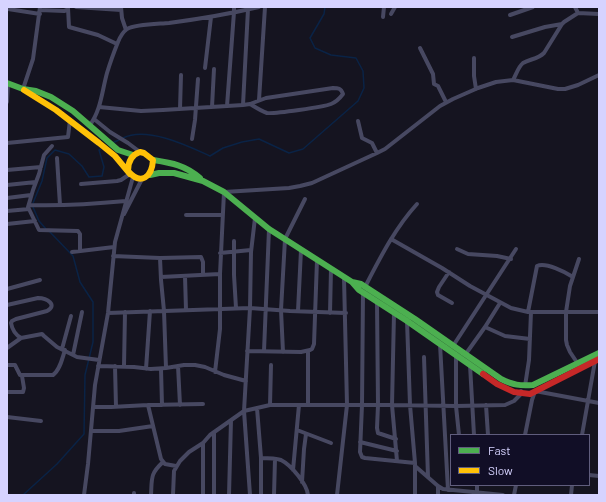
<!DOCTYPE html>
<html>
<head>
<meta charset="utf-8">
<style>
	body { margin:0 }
	#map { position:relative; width:606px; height:502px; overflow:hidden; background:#151420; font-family:Barlow,sans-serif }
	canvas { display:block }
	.frame { position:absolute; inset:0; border:8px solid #d6d3ff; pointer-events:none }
	.legend { position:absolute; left:450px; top:434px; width:140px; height:52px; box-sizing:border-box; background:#110e26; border:1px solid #605d7d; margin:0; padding:5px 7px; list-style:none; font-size:12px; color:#d6d3ff }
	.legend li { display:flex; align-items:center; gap:8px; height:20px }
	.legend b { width:20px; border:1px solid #605d7d }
</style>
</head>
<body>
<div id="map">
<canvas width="606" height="502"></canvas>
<div class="frame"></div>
<ul class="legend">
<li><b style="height:5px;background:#4caf50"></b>Fast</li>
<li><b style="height:5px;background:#ffc107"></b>Slow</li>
</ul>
</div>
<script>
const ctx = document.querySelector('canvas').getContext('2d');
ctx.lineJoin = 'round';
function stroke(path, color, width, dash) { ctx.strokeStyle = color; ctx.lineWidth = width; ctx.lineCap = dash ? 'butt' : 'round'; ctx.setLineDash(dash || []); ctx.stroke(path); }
stroke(new Path2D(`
	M123,138C147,126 188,146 210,156L223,148L242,142L259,139L289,153L303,149L358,101L364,88L363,71L356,58L331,55L315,48L310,38L324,14L325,7
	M112,143L119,140
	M33,203L42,181L47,158L55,150L69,154L82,166L89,177L102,176L104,167L99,150L101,149
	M33,207L39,221L46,229
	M23,495L57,464L84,434L85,375L93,342V302L80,282L73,256L49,231`), '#0a2346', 1.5);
stroke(new Path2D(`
	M76,7L121,10
	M121,7L122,18L126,30
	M575,7L578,13L599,14
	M68,8L69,27L98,35L117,44
	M8,9L40,14
	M40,10L64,11L67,10L68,7
	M391,14L395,7
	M510,15L533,7
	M383,17L384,7
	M512,37L545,27L562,24
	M420,48L433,74L434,84L438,86L446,102
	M474,58V76L476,89
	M205,68L211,17
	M513,80C516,75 518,67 523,63C530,59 538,59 544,53L562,24L564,22L578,13
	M23,89L33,59L40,7
	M259,100L265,7
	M7,102L8,84
	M243,105L248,9
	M227,106L234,12V7
	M99,107L141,111L163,110L243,105L250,104L266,98L333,88C338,88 341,88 343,94C340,98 336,102 331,104C324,107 274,114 267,113C261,111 255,107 250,104
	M212,107L214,69
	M180,109L181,75
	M94,119L110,132L128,143L140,152
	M358,121L362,138L372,143L377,153
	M90,125C101,110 102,91 107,73C110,63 114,52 118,42C120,37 123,32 127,29C136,24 158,24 169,23C199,19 229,14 259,7
	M192,139L195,120L198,79
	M7,143L68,137L70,120
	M52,146L44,155L39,174L33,190L28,207L39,230L78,231L80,234V251
	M57,158L60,205
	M7,170L41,167
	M81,184L117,181L121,180L130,174
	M7,185L36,182
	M7,198L31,195
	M29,205C61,206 94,204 126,201
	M7,211L29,209
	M124,214L142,179
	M186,215H222
	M7,224L35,221
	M391,239L442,268L470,286L511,308L528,312H599
	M234,241V275L236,308
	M457,249L468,254L497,256L511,259
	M72,252L114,247
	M220,253L251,250
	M113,256L160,258L201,257L203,262V274
	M160,258L161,280L164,311L166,368
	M449,272L439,287L437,292L438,295L452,303
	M185,276L186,310
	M161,277L220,274
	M365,287C380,258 395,228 417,204
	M7,289L40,280
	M363,292L362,405L360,452L362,457L365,458L415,463
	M377,302L378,405L377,428L378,433L396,439
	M7,305L38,298C47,298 58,305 47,311L16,319L12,321L11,323C12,329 16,335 21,338L42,334L44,336L57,347L77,357L99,360
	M298,311L301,250
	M528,312L537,266C546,262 565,272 573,277
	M108,313L250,308L290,311L346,313
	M330,313L331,269
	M394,313L392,405L397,461
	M407,321L410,405L415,463V495
	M485,327L505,336L530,339
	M440,344L448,490
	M453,346L516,249
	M7,348L21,338
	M62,349L71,316
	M247,351L301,352L310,350L312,349L314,344L317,260
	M264,351L269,229
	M308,351V405
	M283,352L281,310L285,239L305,199
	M73,355L82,312
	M465,355L485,327L500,303
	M456,356V406L459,435
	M424,357L428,477
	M578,364L570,352L567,345L566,340V312L570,286L579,259
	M7,365H15L20,375H53C60,370 62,359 65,350
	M470,365L474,435
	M98,366L134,367L151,369L166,368L184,365H195L205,367L224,375L246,381
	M115,366L116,407
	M124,366L125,312
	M178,366L180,405
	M146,369L150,311
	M161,369L162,405
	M215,372L220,329V274L224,192L289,188L300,186L312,183L377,153L385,149L440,106L453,99L478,88L496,82L513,80L558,89H565L578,85L599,75
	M525,386L529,360L531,312
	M535,391L599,403
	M7,392H23L24,388L22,376
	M148,405L161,459L165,464L176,466
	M270,405L271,365
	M486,405L488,435
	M93,407H111L148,405L203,404
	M257,408L261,458V495
	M7,417L41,421
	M297,430L331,443
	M91,431H119L153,426
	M214,432V495
	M525,435L532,400L535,391
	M582,435L595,361
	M360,442L397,451
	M203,443V495
	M261,458C268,458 275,458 281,460C291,465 307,484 308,495
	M415,466L438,486L443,489L503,495
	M293,470L299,405
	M589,475L599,476
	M302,482L304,449L306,434
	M477,485V492
	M84,495L88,464L95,385L108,313L115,242L133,177
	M134,495V493
	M151,495C152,478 150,474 163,462
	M173,495L174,471L180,461L189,452L203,443L210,435L244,411L270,405H392L456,406L505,405L514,401L521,394V391
	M229,495L231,420
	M250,495L244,411L250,308L251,252L255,218
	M274,495L275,459
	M337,495L347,405L344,278
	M438,495V486
	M514,495L516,485
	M571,495L572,485`), '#474861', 4);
stroke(new Path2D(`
	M7,83L23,89L36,91L51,97L73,111L118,150L133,155
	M153,160C172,163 185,165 200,178
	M150,175L159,173H174L203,181L224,192L269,229L352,282L359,290L407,321L483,374
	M352,282L361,284L415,319L501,379C513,385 520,386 533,385L599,353`), '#4caf50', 6);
stroke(new Path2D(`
	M24,90L56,110L99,143L115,156L130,174
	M140,152L144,153L153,160C152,177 141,186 128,171C128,162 131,155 140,152Z`), '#ffc107', 6);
stroke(new Path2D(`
	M483,374L497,384L514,392L530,394L599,359`), '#c62828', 6);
</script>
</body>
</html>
